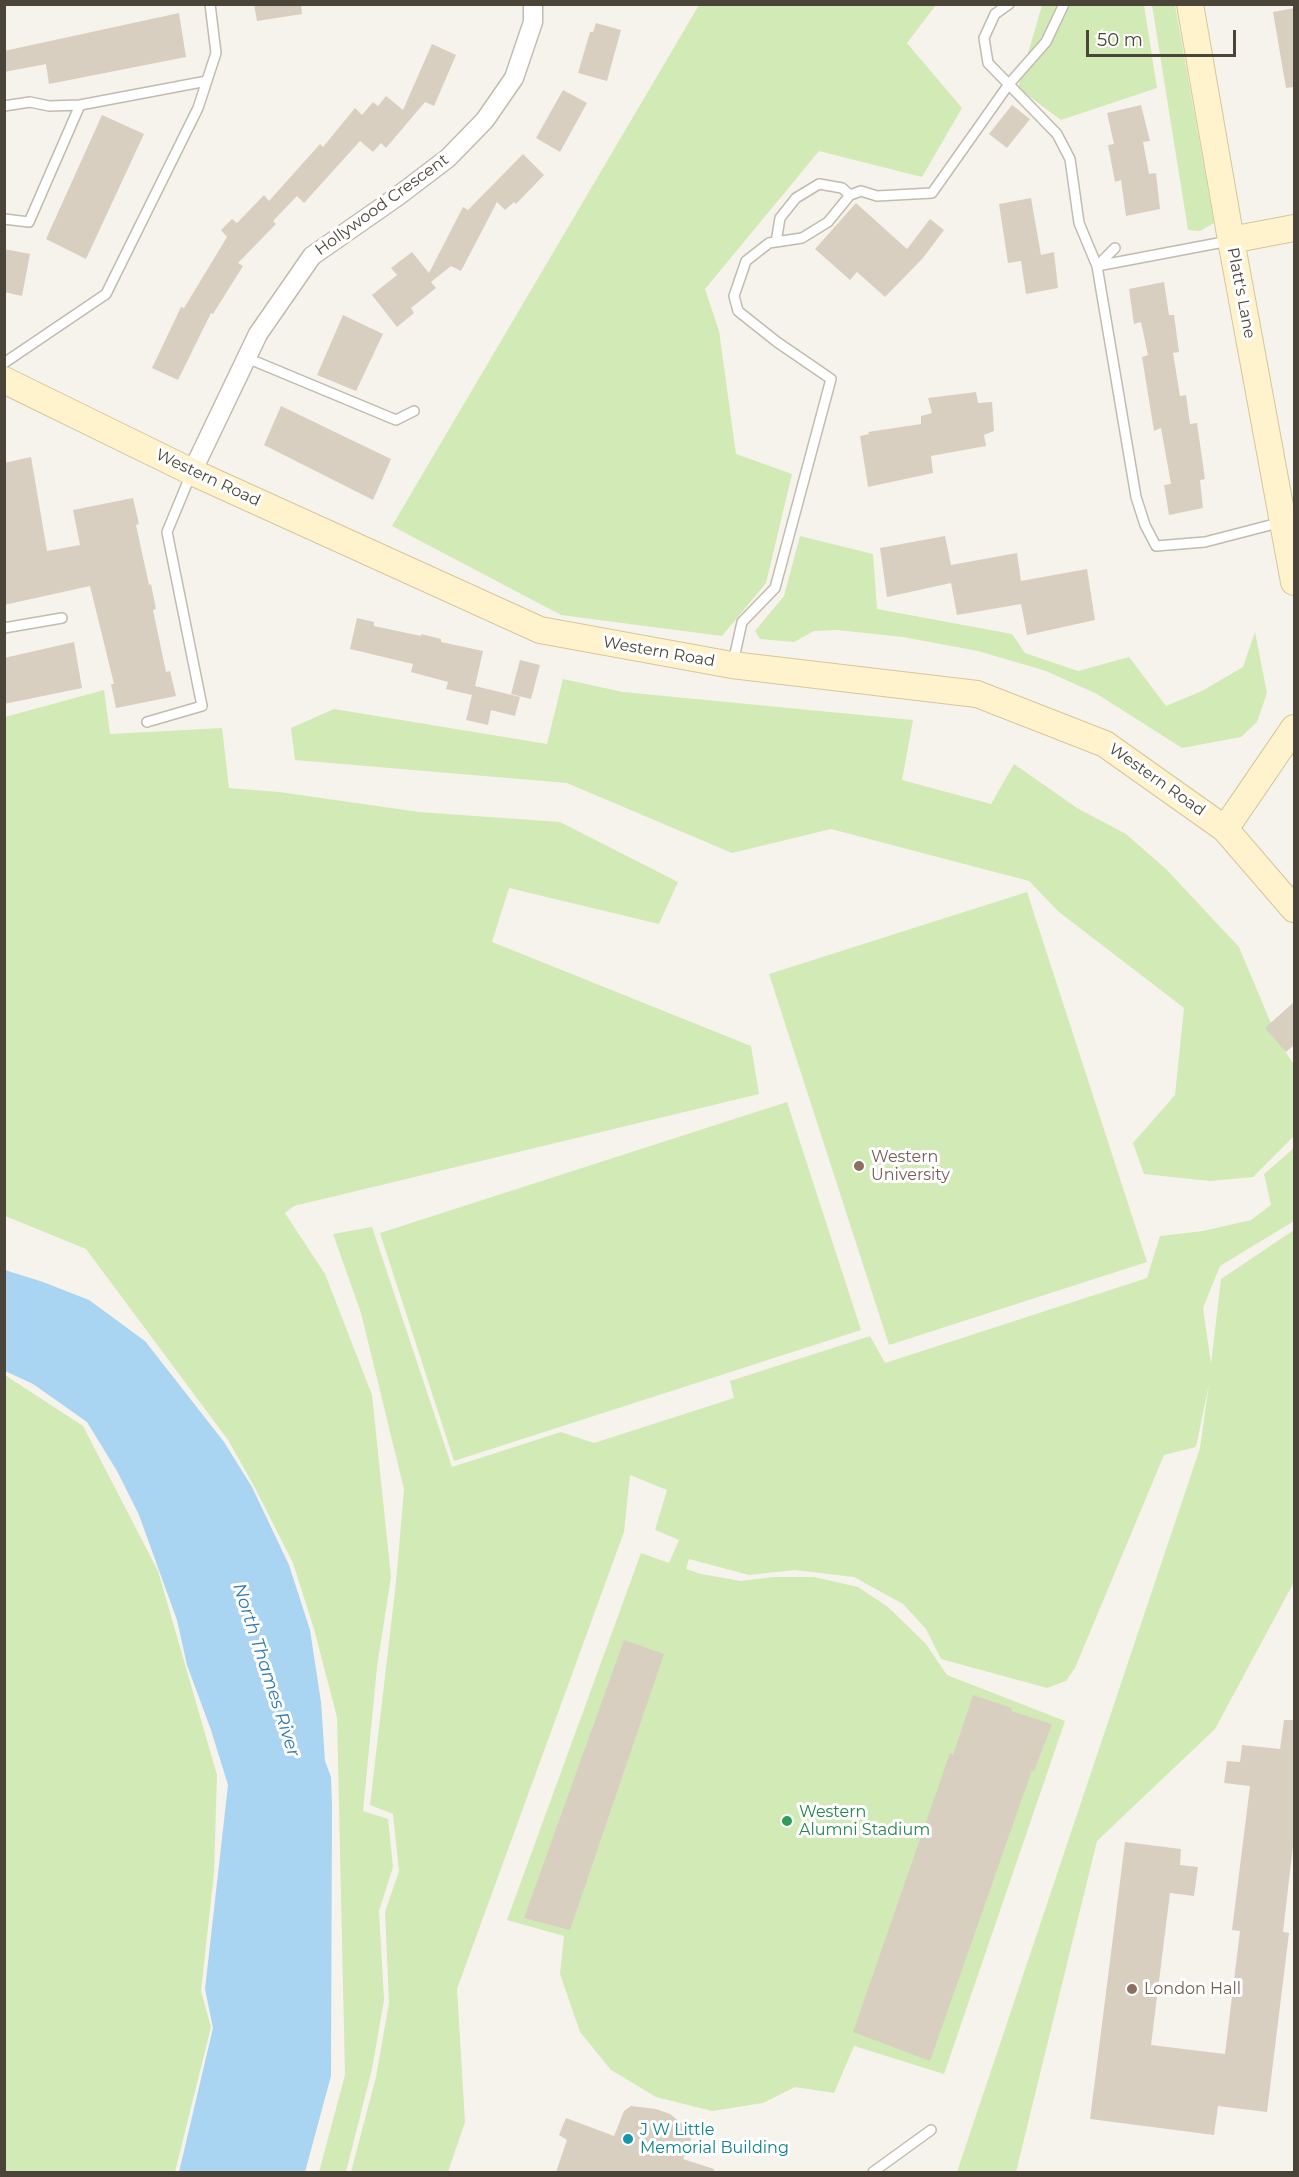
<!DOCTYPE html>
<html>
<head>
<meta charset="utf-8">
<style>
	body { margin:0 }
	#map { position:relative; width:1299px; height:2177px; overflow:hidden; background:#f6f3ec; font-family:Montserrat,sans-serif }
	canvas { display:block }
	.frame { position:absolute; inset:0; border:6px solid #4b4439; pointer-events:none }
	.scale { position:absolute; left:1086px; top:30px; width:150px; height:27px; box-sizing:border-box; border:3px solid #4b4439; border-top:0; padding-left:8px; font-size:18px; line-height:21px; white-space:nowrap; color:#4b4439; -webkit-text-stroke:4px #fff; paint-order:stroke }
</style>
</head>
<body>
<div id="map">
<canvas width="1299" height="2177"></canvas>
<div class="frame"></div>
<div class="scale">50 m</div>
</div>
<script>
const ctx = document.querySelector('canvas').getContext('2d');
ctx.lineJoin = 'round';
function fill(path, color) { ctx.fillStyle = color; ctx.fill(path, 'evenodd'); }
function stroke(path, color, width, dash) { ctx.strokeStyle = color; ctx.lineWidth = width; ctx.lineCap = dash ? 'butt' : 'round'; ctx.setLineDash(dash || []); ctx.stroke(path); }
function write(font, color, halo, rows, align = 'center') {
  ctx.font = font + ' Montserrat,sans-serif'; ctx.lineWidth = 6; ctx.setLineDash([]); ctx.textBaseline = 'middle'; ctx.strokeStyle = halo; ctx.fillStyle = color; for (const [text, x, y, turn = 0] of rows) {
    ctx.save(); ctx.translate(x, y); ctx.rotate((+turn || 0) * Math.PI / 180); ctx.textAlign = isNaN(turn) ? turn : align; if (halo) ctx.strokeText(text, 0, 0); ctx.fillText(text, 0, 0); ctx.restore();
  }
}
fill(new Path2D(`
	M699,5H936L907,43L962,108L922,177L819,151L705,289L719,331L736,454L792,474L766,583L722,636L561,615L392,526Z
	M1042,5H1144L1157,88L1061,120L1018,88Z
	M1152,5H1175L1214,223L1200,231L1188,230Z
	M800,536L873,554L877,609L1012,634L1025,653L1078,671L1129,657L1166,706L1202,691L1243,667L1255,632L1267,693L1257,722L1241,737L1182,748L1097,694L1046,671L978,651L903,637L837,630L814,631L794,642L760,639L755,631L784,596Z
	M563,679L623,692L913,720L902,780L991,804L1014,764L1077,808L1126,834L1167,870L1239,947L1278,1040L1294,1065V1136L1253,1177L1210,1181L1144,1174L1133,1143L1175,1095L1184,1008L1059,912L1029,881L831,829L732,853L567,783L295,760L291,728L334,709L547,744Z
	M104,690L110,734L222,728L229,788L279,792L419,812L560,822L678,882L659,924L509,888L492,942L751,1046L759,1094L294,1206L285,1213L325,1274L372,1395L391,1577L377,1667L363,1811L388,1819L393,1867L379,1911L384,2000L372,2069L346,2172H319L345,2075L337,1717L314,1629L293,1563L254,1486L228,1440L86,1249L5,1216V717Z
	M1027,892L1147,1262L889,1345L769,974Z
	M787,1102L861,1330L454,1461L380,1233Z
	M1294,1148V1221L1220,1266L1203,1308L1211,1364L1221,1279L1294,1230V1582L1215,1729L1097,1841L1016,2172H957L1200,1448L1209,1384L1196,1447L1164,1455L1075,1668L1066,1681L1047,1688L941,1659L926,1629L903,1604L854,1577L795,1570L749,1575L689,1559L686,1569L701,1574L741,1581L774,1577H814L858,1587L888,1607L926,1644L947,1675L1065,1721L944,2074L854,2046L834,2093L795,2087L763,2103L712,2111L656,2097L611,2070L580,2032L560,1974L564,1936L507,1920L641,1553L669,1563L679,1540L655,1530L667,1490L630,1475L624,1532L457,1989L465,2122L448,2172H351L376,2077L389,2003L385,1912L399,1871L393,1814L370,1805L396,1582L404,1489L361,1313L333,1234L372,1227L452,1467L561,1432L594,1443L734,1398L730,1381L870,1336L885,1363L1147,1278L1160,1236L1203,1231L1251,1220L1271,1205L1264,1174Z
	M5,1375L83,1426L158,1571L217,1775L214,1873L201,1991L211,2027L175,2172H5Z`), '#d2eab5');
fill(new Path2D(`
	M5,1270L43,1282L89,1300L145,1341L224,1442L252,1487L289,1565L310,1630L321,1702L325,1761L331,1777L332,1806L331,2076L305,2172H179L213,2028L205,1989L228,1785L211,1730L187,1665L177,1620L139,1515L117,1471L87,1422L33,1384L5,1371Z`), '#a9d4f2');
fill(new Path2D(`
	M254,4H301L302,14L257,21Z
	M1294,8V87L1286,88L1273,12Z
	M179,13L186,57L49,84L46,64L4,72V51Z
	M596,23L621,30L607,81L578,73L590,32H593Z
	M432,44L456,55L434,106L425,102L386,148L381,143L373,152L360,141L304,203L297,196L273,221L276,224L238,263L243,266L213,314L211,313L178,380L152,368L181,307L184,308L227,237L221,230L232,219L237,223L264,195L269,201L320,144L323,147L355,108L362,115L373,102L378,106L386,96L403,110Z
	M563,90L587,103L560,152L536,138Z
	M1012,105L1030,119L1007,148L989,134Z
	M1141,105L1150,141L1143,142L1149,174L1156,173L1160,209L1126,216L1121,180L1115,182L1108,145L1114,144L1107,113Z
	M102,115L144,134L86,259L46,239Z
	M523,154L544,175L516,204L514,202L505,210L497,202L461,271L451,266L431,282L436,288L411,308L414,313L397,327L372,295L397,275L391,268L412,252L429,273L463,207L468,210Z
	M1031,198L1041,255L1054,252L1058,288L1026,294L1021,261L1008,263L999,204Z
	M856,203L907,249L930,219L944,230L923,258L885,297L857,272L850,280L815,249Z
	M4,249L30,254L22,296L4,292Z
	M1164,282L1169,315H1174L1179,352L1173,353L1180,396L1186,395L1190,424L1197,423L1205,479L1200,480L1203,508L1169,515L1164,485L1171,484L1161,428L1154,431L1142,357L1148,355L1141,322L1134,324L1129,289Z
	M343,315L383,334L356,391L317,375Z
	M976,392L978,403L992,402L994,431L984,435L986,446L931,456L933,473L868,487L860,436L869,434L868,432L921,424V416L932,413L928,398Z
	M281,406L391,459L373,500L264,445Z
	M31,457L47,551L80,545L73,510L133,498L139,524L136,525L149,585L151,584L156,609L153,610L166,672L170,671L176,696L116,708L111,684H114L90,586L4,605V463Z
	M945,536L951,565L1017,553L1021,581L1087,569L1095,620L1027,635L1021,604L957,615L951,583L887,597L880,548Z
	M357,618L374,622V626L421,636V634L441,639V642L483,651L475,686L520,697L515,716L491,710L488,725L466,720L472,695L446,689L448,682L411,672L413,664L350,649Z
	M74,642L82,688L4,704V658Z
	M520,660L540,665L531,699L511,694Z
	M1294,1002V1045L1286,1052L1265,1028Z
	M624,1640L664,1654L570,1930L524,1918Z
	M973,1695L1012,1708L1011,1711L1052,1724L1034,1771L1032,1770L930,2061L853,2032L950,1753L953,1755Z
	M1284,1720H1294V1837L1283,1932L1289,1933L1267,2112L1218,2106L1214,2135L1090,2119L1125,1842L1181,1849L1180,1865L1198,1867L1194,1896L1170,1893L1151,2045L1225,2054L1240,1931L1232,1930L1250,1786L1224,1783L1227,1761L1240,1762L1242,1745L1280,1749Z
	M631,2106L656,2109L670,2114L682,2124L691,2139L683,2159L714,2169V2172H556L567,2140L559,2135L566,2118L614,2136L624,2111Z`), '#d8cfc1');
const lane = new Path2D(`
	M1009,4L995,14L984,38L988,63L1057,134L1070,159L1079,223L1097,266L1136,497L1145,525L1156,546L1205,542L1282,522
	M4,106L30,102L49,106L80,105L207,81
	M4,219L29,222L80,105
	M776,242L780,218L796,198L819,184L842,188L850,195
	M1097,266L1229,241
	M1097,266L1115,248
	M247,358L396,420L414,411
	M4,363L106,294L198,108L216,53L210,4
	M4,628L62,618
	M733,663L742,622L775,588L831,379L777,342L738,311L734,296L746,261L769,243L802,238L828,222L850,195L861,191L877,196L932,193L1009,84L1046,42L1064,4
	M147,722L202,706L167,532L191,474
	M873,2172L931,2130`);
const street = new Path2D(`
	M192,472L258,334L312,256L398,196L448,158L485,120L514,78L533,22V4`);
const secondary = new Path2D(`
	M1190,4L1231,240L1294,582
	M1231,240L1294,228
	M4,380L192,472L540,630L732,665L977,694L1105,744L1225,829L1294,909
	M1225,829L1294,728`);
stroke(lane, '#c2bbae', 12);
stroke(street, '#c2bbae', 21);
stroke(secondary, '#d6c79b', 28);
stroke(lane, '#fff', 9);
stroke(street, '#fff', 18);
stroke(secondary, '#fff3cd', 26);
for (const [x, y, r, color] of [
	[859,1166,6,"#8d6e63"],
	[787,1821,6,"#2e9e5b"],
	[1132,1989,6,"#8d6e63"],
	[628,2139,6,"#0f9aa8"]
]) { const dot = new Path2D(); dot.arc(x, y, r, 0, 2 * Math.PI); ctx.fillStyle = color; ctx.fill(dot); stroke(dot, '#fff', 2); }
write('16px', '#4b4439', '#fff', [
	["Hollywood Crescent",382,205,-36],
	["Platt's Lane",1241,293,79],
	["Western Road",208,478,25],
	["Western Road",659,652,10],
	["Western Road",1157,780,35]
]);
write('16px', '#785e54', '#fff', [
	["Western",871,1157],
	["University",871,1175],
	["London Hall",1144,1989]
], 'left');
write('16px', '#27864d', '#fff', [
	["Western",799,1812],
	["Alumni Stadium",799,1830]
], 'left');
write('16px', '#0d838f', '#fff', [
	["J W Little",640,2130],
	["Memorial Building",640,2148]
], 'left');
write('italic 18px', '#2e7ab2', '#fff', [
	["North Thames River",266,1670,72]
]);
</script>
</body>
</html>
